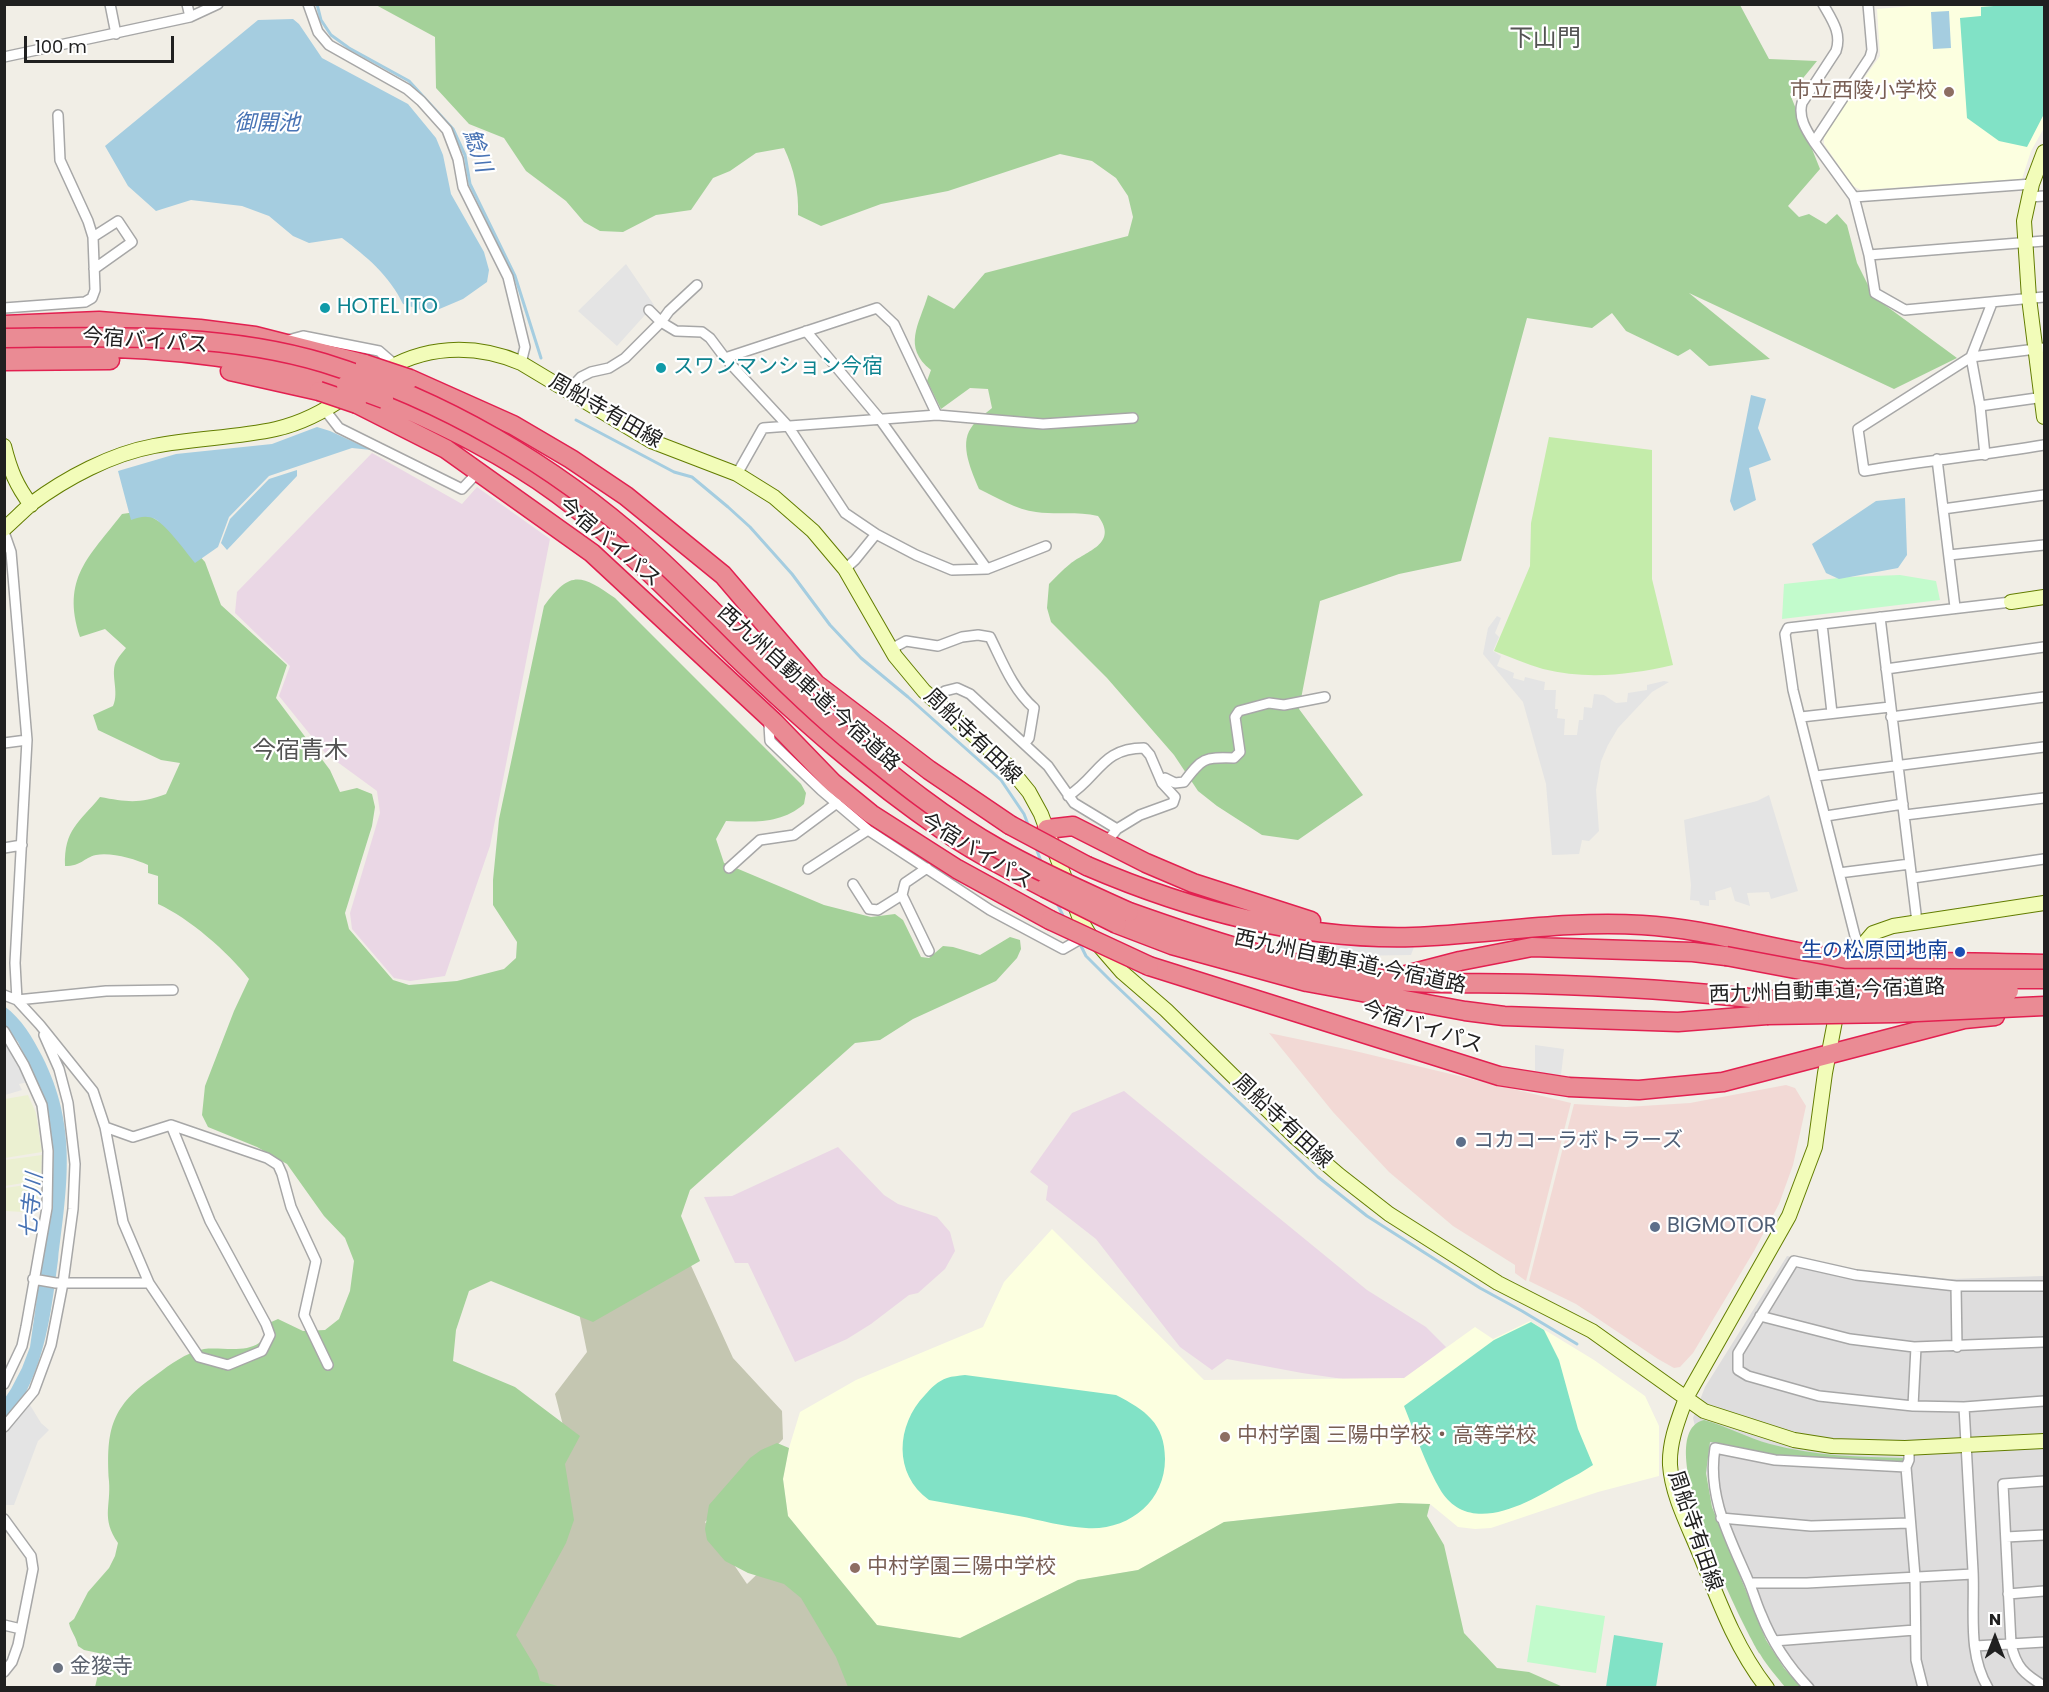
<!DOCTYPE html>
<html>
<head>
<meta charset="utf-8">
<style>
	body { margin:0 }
	#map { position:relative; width:2049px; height:1692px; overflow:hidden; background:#f1eee6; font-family:Poppins,sans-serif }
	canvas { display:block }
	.frame { position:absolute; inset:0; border:6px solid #202020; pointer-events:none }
	.north { position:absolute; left:1965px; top:1608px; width:60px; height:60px; -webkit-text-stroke:4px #fff; paint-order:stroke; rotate:0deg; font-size:16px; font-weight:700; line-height:24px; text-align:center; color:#202020 }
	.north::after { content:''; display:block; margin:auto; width:21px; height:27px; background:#202020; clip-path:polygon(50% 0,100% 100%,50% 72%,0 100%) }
	.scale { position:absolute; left:24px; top:36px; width:150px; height:27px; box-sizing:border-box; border:3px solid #202020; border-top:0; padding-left:8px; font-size:18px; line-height:21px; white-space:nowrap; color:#202020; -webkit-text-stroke:4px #fff; paint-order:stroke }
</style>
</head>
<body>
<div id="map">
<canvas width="2049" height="1692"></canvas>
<div class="frame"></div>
<div class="north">N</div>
<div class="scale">100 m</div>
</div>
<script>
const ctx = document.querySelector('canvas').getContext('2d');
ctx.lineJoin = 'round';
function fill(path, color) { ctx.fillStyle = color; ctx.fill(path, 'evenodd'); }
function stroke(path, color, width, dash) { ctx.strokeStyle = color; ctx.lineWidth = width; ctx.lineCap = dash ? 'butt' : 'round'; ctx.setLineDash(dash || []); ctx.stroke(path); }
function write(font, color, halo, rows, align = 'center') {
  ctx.font = font + ' Poppins,"Noto Sans JP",sans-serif'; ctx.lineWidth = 4.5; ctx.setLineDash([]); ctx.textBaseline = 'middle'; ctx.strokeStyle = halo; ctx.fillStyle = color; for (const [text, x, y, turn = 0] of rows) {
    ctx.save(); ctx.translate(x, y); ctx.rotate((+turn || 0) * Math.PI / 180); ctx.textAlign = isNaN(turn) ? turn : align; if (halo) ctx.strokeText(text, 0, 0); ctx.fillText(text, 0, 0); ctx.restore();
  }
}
fill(new Path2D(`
	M1787,1256L1851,1269L1951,1279L2044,1276V1687H1804L1790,1671L1715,1508L1693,1418L1705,1387Z`), '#dedddd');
fill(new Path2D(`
	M1269,1033L1355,1051L1571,1103L1526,1281L1515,1273V1265L1453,1226L1389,1172L1333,1112Z
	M1786,1085L1795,1088L1806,1106L1793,1165L1779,1204L1754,1251L1693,1353L1680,1367L1674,1368L1658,1359L1576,1304L1529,1281L1574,1104L1626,1107L1690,1103Z`), '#f2d9d5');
fill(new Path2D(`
	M372,453L462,504L477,487L550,539L490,846L445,976L410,981L394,978L352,929L350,913L380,813L377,791L325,753L279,696L290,666L235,613L237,592Z
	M1124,1091L1367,1290L1426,1327L1446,1347L1406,1378L1377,1384L1302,1373L1227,1359L1212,1370L1180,1347L1096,1239L1046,1200L1048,1186L1030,1172L1072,1113Z
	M838,1147L884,1195L898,1204L937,1217L950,1232L955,1251L945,1269L918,1293L909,1295L871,1324L847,1339L795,1362L748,1263H735L704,1197L732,1196Z`), '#ead7e5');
fill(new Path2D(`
	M1936,4L2044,5V128L2031,151L2022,179L1861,190L1853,186L1824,144V134L1880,56L1877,9Z
	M1052,1229L1204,1380L1404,1378L1475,1327L1493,1339L1530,1321L1594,1360L1645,1396L1659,1426V1476L1598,1492L1491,1528L1475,1529L1458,1527L1430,1504L1399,1503L1224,1522L1138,1570L1078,1580L960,1638L877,1625L788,1516L783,1479L789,1448L800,1412L856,1380L983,1327L1004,1282Z`), '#fcffe0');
fill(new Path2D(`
	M678,1237L733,1358L782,1411L783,1439L705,1522L747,1584L780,1552L871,1687H534L497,1632L545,1453L566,1437L555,1394L587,1352L579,1313Z`), '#c4c6b1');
fill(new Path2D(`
	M28,1095L36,1113L42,1152L5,1158V1099Z
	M42,1155L41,1180L5,1186V1160Z
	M39,1183L37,1206L24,1212L5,1211V1188Z`), '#ebf0d1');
fill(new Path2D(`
	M1549,437L1652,450V579L1673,665C1629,675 1587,680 1543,669C1526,664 1511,657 1494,651L1530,566L1531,523Z`), '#c4ecaa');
fill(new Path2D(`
	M376,5H1740L1769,59L1817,61L1790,94L1820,169L1788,206L1799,217L1809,214L1826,224L1837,214L1847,225L1857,263L1874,297L1957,358L1894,389L1689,293L1770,359L1709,366L1690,349L1678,356L1626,331L1612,313L1592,328L1527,318L1461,561L1399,574L1320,601L1299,709L1363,795L1298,840L1262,835L1217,806L1198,791L1174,755L1107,678L1051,622L1047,608L1049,584C1056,577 1062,570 1070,564C1086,551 1119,544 1098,516C1077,511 1057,515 1036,512C1017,510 996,497 979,489C972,472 959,445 971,428C976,420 985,414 992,408L988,389L970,388L941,409L927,381L931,370C902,347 919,325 928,295L954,309L985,273L1128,236L1133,217L1128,196L1116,178L1092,161L1060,154L948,191L881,204L821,226L798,215C799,191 794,169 784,148L756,153L730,171L713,178L691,210L656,215L623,232L600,231L584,222L566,201L526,171L504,138L469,124L436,88L435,37Z
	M142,511L181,535L205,562L221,605L287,665L276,698L330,770L340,792L357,788L372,794L375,807L372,826L345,913L349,929L393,980L409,985L457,981L504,969L516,958L517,942L493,905V880L499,819L544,606C570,570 581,574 615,598L801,784L806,793L804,804C781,824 755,822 726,821L716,839L724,863L824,905L871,917L895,914L903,920L921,957L929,958L943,946L953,947L980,955L1010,937L1020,940L1021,949L1017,958L996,981L913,1019L880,1040L855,1043L690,1190L681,1216L700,1261L593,1322L491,1281L469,1291L456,1330L453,1361L515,1387L580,1436L565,1464L574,1520L566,1543L516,1635L537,1670L540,1681L561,1687H95L103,1654L84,1650L78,1646C76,1636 71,1632 69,1623L74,1619L88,1592L109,1568L115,1556L118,1543C101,1518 111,1507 109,1481C106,1429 111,1406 156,1375C171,1364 185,1353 204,1349C221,1347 245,1353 259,1343C266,1339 267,1330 269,1323L278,1319L303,1331L325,1330L339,1319L350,1291L354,1261L345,1238L324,1216L287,1164L257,1147L208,1127L202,1115L205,1086L234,1011L249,979C228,952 189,918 158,904V876L148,873V865C135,859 111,852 96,855C83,858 82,866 65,866C64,829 79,823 100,797C127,802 140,804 166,794L180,763L161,760L98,730L93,715L113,706C120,691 109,673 117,660C119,656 123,652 126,648L105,629L80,637C61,578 89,557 122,514Z
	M1704,1420C1727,1426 1747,1438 1770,1444C1814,1456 1860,1457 1905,1458V1461L1900,1463C1859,1461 1816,1461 1774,1455C1753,1452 1732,1444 1710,1442L1706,1473L1712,1507L1766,1640L1784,1668L1801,1687H1785C1777,1677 1767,1666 1760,1654C1742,1625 1647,1433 1704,1420Z
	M777,1443L789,1448L783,1479L788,1516L877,1625L960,1638L1078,1580L1138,1570L1224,1522L1399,1503L1430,1504L1427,1516L1444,1545L1464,1633L1497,1668L1529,1672L1563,1687H848L836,1657L801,1598L784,1584L748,1573L725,1561L707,1540L705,1529L709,1505L750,1458L761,1450Z`), '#a4d199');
fill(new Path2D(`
	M1900,575L1936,581L1940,600L1782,619L1784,584L1848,577Z
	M1536,1605L1605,1616L1596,1673L1527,1662Z`), '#c2fbcc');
fill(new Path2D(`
	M2019,4L2044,5V114L2027,147L1999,141L1967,118L1960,18L1981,16V7Z
	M1531,1322L1544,1330L1559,1360L1578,1429L1593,1465C1584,1471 1575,1476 1565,1481C1531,1501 1471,1538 1441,1491C1426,1466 1415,1433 1404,1406L1494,1340Z
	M965,1375L1116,1395C1145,1410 1165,1423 1165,1459C1165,1502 1128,1531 1086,1528C1064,1527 1040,1520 1019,1516C989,1511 959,1505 929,1500C893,1474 896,1425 925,1395C931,1388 938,1381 947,1378C952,1376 959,1376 965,1375Z
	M1614,1635L1663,1643L1656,1687H1606Z`), '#81e2c6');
fill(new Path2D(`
	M626,264L654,305L617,346L578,311Z
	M1497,616L1501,618L1495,633L1499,637L1493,651L1501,656L1497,666L1514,673L1513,678L1524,681L1525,677L1545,682L1544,690H1556L1555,709H1558L1557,718L1565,719L1564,735H1577L1579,720H1583L1584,707L1592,708L1594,694L1604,695L1616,703L1627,702L1628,693L1647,690V685L1664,681L1669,682L1652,692L1633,712L1618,728L1608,745L1601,761L1596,790L1599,831L1589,841L1582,840L1579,854L1552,855L1546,784L1523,702L1483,654L1488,628Z
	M1769,795L1798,891L1771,899L1769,892L1747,893L1750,906L1735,901L1731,887L1715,892L1716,900H1709V906L1700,905L1699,901L1690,900L1691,885L1684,820L1757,801Z
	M1285,938L1348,944L1414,947L1411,955L1347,956L1279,944Z
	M4,1038L28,1082L19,1084L22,1090L5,1095Z
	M1535,1045L1564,1049L1561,1075L1535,1073Z
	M30,1405L41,1423L49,1430L38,1441L14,1505H5V1433Z`), '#e4e4e4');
fill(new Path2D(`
	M1949,11L1951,48L1933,49L1931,12Z
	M293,19L299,24L322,58L408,104L436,138L443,155L451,194L484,252L489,270L487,282L463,299L430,313L403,304C389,275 367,257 342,238L309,243L293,236L269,216L242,206L191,200L156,211L128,186L105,146L258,20Z
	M1751,395L1766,399L1758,428L1771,460L1749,468L1756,500L1734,511L1730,501Z
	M317,427L330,431L371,450L352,448L269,476L229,517L218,547L195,563C186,552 167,526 155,519C147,515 139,517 131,520L118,471L176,454L272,444Z
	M297,470V476L227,550L221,543L230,519L269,479Z
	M1905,498L1907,555L1898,568L1839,579L1826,573L1812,544L1876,501Z
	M4,1006C22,1019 32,1037 42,1056C78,1127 67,1185 58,1260C52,1305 47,1351 26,1392C21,1403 12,1412 5,1422V1398L11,1389L22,1368L30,1347L52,1191L53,1154L43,1094L18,1042L5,1027Z`), '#a5cde0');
stroke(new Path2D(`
	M317,4L321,20L331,35L349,48L409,81L453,129L465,155L470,184L515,276L541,358
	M576,420L674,472L692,477L728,507L750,527L792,574L830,625L861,658L908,697L1001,780L1024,814L1029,827
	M1036,848L1042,864
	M1056,901L1065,920
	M1081,946L1086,956L1110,980L1318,1177L1367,1216L1480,1288L1522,1311L1577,1344`), '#a5cde0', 3);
const street = new Path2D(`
	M110,4L116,34
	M187,4L190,17
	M308,4L318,32L329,45L407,89L421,101L447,130L458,159L463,187L508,277L525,347L521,363
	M1868,4L1872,50L1870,57L1814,142L1854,197L2032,184
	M4,57L190,17L218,4
	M1814,142C1806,130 1798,117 1802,103L1836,51C1842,33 1832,20 1823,4
	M1854,197L1869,255L1875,293L1905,310L2044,297
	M2029,197L2044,196
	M93,237L118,221L132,242L94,269
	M1869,255L2044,241
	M4,308L85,302L92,298L95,290L93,237L88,221L60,160L58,115
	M649,310L661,322L669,311L697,285
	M806,331L879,418L987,569
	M288,340L303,336L379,351L394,364
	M2044,348L1971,357L1858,429L1864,471C1924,461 1984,455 2044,445
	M725,358L877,308L894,324L937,415
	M568,391L581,377L591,372L609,368L625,358L661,322L676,331L702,332L710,338L725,358L788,426L845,513L876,534L916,555L952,570L987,569L1046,546
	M1980,406L2044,397
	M325,410L339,428L462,489L479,471
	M1985,455L1980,406L1971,357L1992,303
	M1937,459L1955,607
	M737,474L763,428L937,415L1043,424L1133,418
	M1943,509L2044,495
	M4,532L11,552L27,740L15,963L17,1000
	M1949,555L2044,545
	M845,569L855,560L876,534
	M1880,617L1917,922
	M1822,624L1832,713
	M891,649L906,641L938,646L962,637L978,635L990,637C1002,661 1013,690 1034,708L1029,738L1025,743
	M1886,669L2044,647
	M934,701L945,691L957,688L970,694L1048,766L1074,803L1117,829L1106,843
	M1801,717L1890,707
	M1891,717L2044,697
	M774,723L769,725L770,741L821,790L868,830L990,910L1063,949L1084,937
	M4,743L27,740
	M1816,776L2044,747
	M1161,780L1165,778L1175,783L1184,782C1202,758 1204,757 1234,758L1240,752L1235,717L1239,711L1269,703L1284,705L1325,697
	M1068,796C1099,777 1101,748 1144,748L1150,755L1162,783L1175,797L1173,803L1140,815L1117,829
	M1905,815L2044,798
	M1826,816L1903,804
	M4,848L22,845
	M729,868L760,840L794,835L837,803
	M927,868L905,883L902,895L929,951
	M808,869L868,830
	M1839,873L1910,864
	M1913,878L2044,859
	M853,884L869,909L878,910L902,895
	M1861,948L1855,936L1793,690L1785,634L1788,628L2011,602
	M4,995L17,1000L40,1025L93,1091L105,1127L123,1222L149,1283L199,1357L228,1365L262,1351L270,1335L266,1324L210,1221L171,1125
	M17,1000L106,991L173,990
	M4,1031L24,1065L42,1105L48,1151L47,1208L26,1327L22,1346L4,1384
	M105,1127L133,1137L171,1125L267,1158L278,1165L282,1174L291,1207L316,1261L304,1315L328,1365
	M33,1279L56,1283H149
	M1956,1286L1957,1347
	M1760,1316L1850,1339L1914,1347L2044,1342
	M1913,1406L1916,1347
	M1964,1407L1913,1406L1819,1396L1748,1376L1738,1370V1353L1794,1261L1856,1275L1956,1286H2044
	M4,1427L34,1391L51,1345L63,1283L73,1209L75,1164L68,1103L59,1069L44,1035
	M1909,1448V1460L1906,1467L1915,1576L1916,1660L1923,1688
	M2044,1481L2003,1484L2011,1644C2016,1667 2024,1674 2044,1686
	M1721,1518L1811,1526L1909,1523
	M4,1519L31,1556L33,1569L18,1645L12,1662L4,1672
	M2006,1537L2044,1535
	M1750,1583H1807L1973,1574
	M2008,1594L2044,1591
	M4,1625L21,1629
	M1774,1641L1915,1630
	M1975,1646L2044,1642
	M1809,1688C1788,1666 1772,1642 1761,1614C1756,1603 1753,1591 1748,1580C1729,1536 1707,1496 1715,1448L1775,1460L1906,1467
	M1988,1688C1967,1653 1975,1610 1973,1571C1970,1516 1967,1461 1964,1407L2044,1401`);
const secondary = new Path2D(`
	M2044,152L2032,184L2024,221L2029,298L2044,417
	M379,374C423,345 474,343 521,363L651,441L737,474L774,497L813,531L845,569L895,656L924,691L1007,765L1029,792L1041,814L1080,919L1089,934L1122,972L1166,1010L1296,1138L1339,1175L1389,1214L1498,1283L1592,1331L1704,1411L1794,1440L1832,1446L1905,1448L2044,1441
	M4,446C10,470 16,485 31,505
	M4,529C13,521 22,512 31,504C66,478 111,454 154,446C194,438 236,438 276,429C302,423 325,411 346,396
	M2011,602L2044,597
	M1767,1688C1735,1647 1718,1599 1699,1552C1688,1525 1672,1495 1670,1465C1669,1442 1678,1420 1686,1398L1789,1216L1815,1147L1825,1073L1844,974L1850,960L1873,933L1893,926L2044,903`);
const highway = new Path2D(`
	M4,325L99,321L200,329L255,336L365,364
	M4,349C118,343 237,351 346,385
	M4,361L110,360
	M230,371L319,391
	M410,379L513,425L571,459L626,496L723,575L816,684L929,770L1010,825
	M384,399C445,426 505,455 558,494C623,542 678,601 735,656C801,719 868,779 943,830C975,853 1011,870 1045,888
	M357,404L446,449L592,553L774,722L833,783L871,814L957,869L1050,920
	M1047,829L1073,826L1146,863L1193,883L1311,921
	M1087,866C1189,910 1301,940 1413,937C1490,934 1565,920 1642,925C1714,929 1779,953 1849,960C1873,962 1898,961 1922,962C1963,962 2004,963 2044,964
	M1129,912C1205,939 1284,965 1365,977C1420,986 1477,982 1532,984C1611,986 1690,991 1768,1000
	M1117,924L1172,945L1307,982L1465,1011L1504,1016L1678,1022L1767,1015
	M1149,966L1499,1076L1569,1087L1639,1090L1723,1082L1964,1019L1995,1016
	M1406,975L1460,961L1532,947L1693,952L1726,956`);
stroke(street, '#a7a7a7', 12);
stroke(secondary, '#637d01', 16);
stroke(highway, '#e22050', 21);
stroke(street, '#fff', 9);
stroke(secondary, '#f2fcb9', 14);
stroke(highway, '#ea8b94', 18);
const highwayBridge = new Path2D(`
	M4,338C111,337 221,332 324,363C443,400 553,464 646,547C714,608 775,678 845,737C894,777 944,818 999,849C1041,873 1085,892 1129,912
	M365,364L410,379
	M346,385L384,399
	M319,391L357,404
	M1010,825L1087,866
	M1045,888L1117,924
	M1050,920L1149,966
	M1726,956L1843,978L2044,979
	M1768,1000L1896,997L2009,991
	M1767,1015L1896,1013L2044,1006`);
stroke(highwayBridge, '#e22050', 21, []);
stroke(highwayBridge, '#ea8b94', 18);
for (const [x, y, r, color] of [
	[1949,92,6,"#8d6e63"],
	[325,308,6,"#0f9aa8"],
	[661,368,6,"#0f9aa8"],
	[1960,952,6,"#1a4fb4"],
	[1461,1142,6,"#5c6f8a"],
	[1655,1227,6,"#5c6f8a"],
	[1225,1437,6,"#8d6e63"],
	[855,1568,6,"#8d6e63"],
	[58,1668,6,"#6b7280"]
]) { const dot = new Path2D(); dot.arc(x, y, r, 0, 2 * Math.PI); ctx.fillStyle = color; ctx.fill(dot); stroke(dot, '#fff', 2); }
write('21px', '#785e54', '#fff', [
	["市立西陵小学校",1937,92,"right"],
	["中村学園 三陽中学校・高等学校",1237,1437],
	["中村学園三陽中学校",867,1568]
], 'left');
write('21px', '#0d838f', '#fff', [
	["HOTEL ITO",337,308],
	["スワンマンション今宿",673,368]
], 'left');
write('21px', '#202020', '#fff', [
	["今宿バイパス",145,342,4],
	["周船寺有田線",605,412,30],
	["今宿バイパス",609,543,40],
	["西九州自動車道;今宿道路",808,689,42],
	["周船寺有田線",972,737,44],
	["今宿バイパス",976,852,31],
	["西九州自動車道;今宿道路",1350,963,12],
	["西九州自動車道;今宿道路",1827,992,-2],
	["今宿バイパス",1422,1028,18],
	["周船寺有田線",1282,1122,43],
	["周船寺有田線",1694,1531,71]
]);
write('21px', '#164399', '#fff', [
	["生の松原団地南",1948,952]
], 'right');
write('21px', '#4e5e75', '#fff', [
	["コカコーラボトラーズ",1473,1142],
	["BIGMOTOR",1667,1227]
], 'left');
write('21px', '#5b616d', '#fff', [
	["金狻寺",70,1668]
], 'left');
write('italic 22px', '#4873b4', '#fff', [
	["御開池",267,124],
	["鯰川",476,151,71],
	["七寺川",33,1206,-84]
]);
write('24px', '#535353', '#fff', [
	["下山門",1545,40],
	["今宿青木",300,752]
]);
</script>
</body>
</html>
